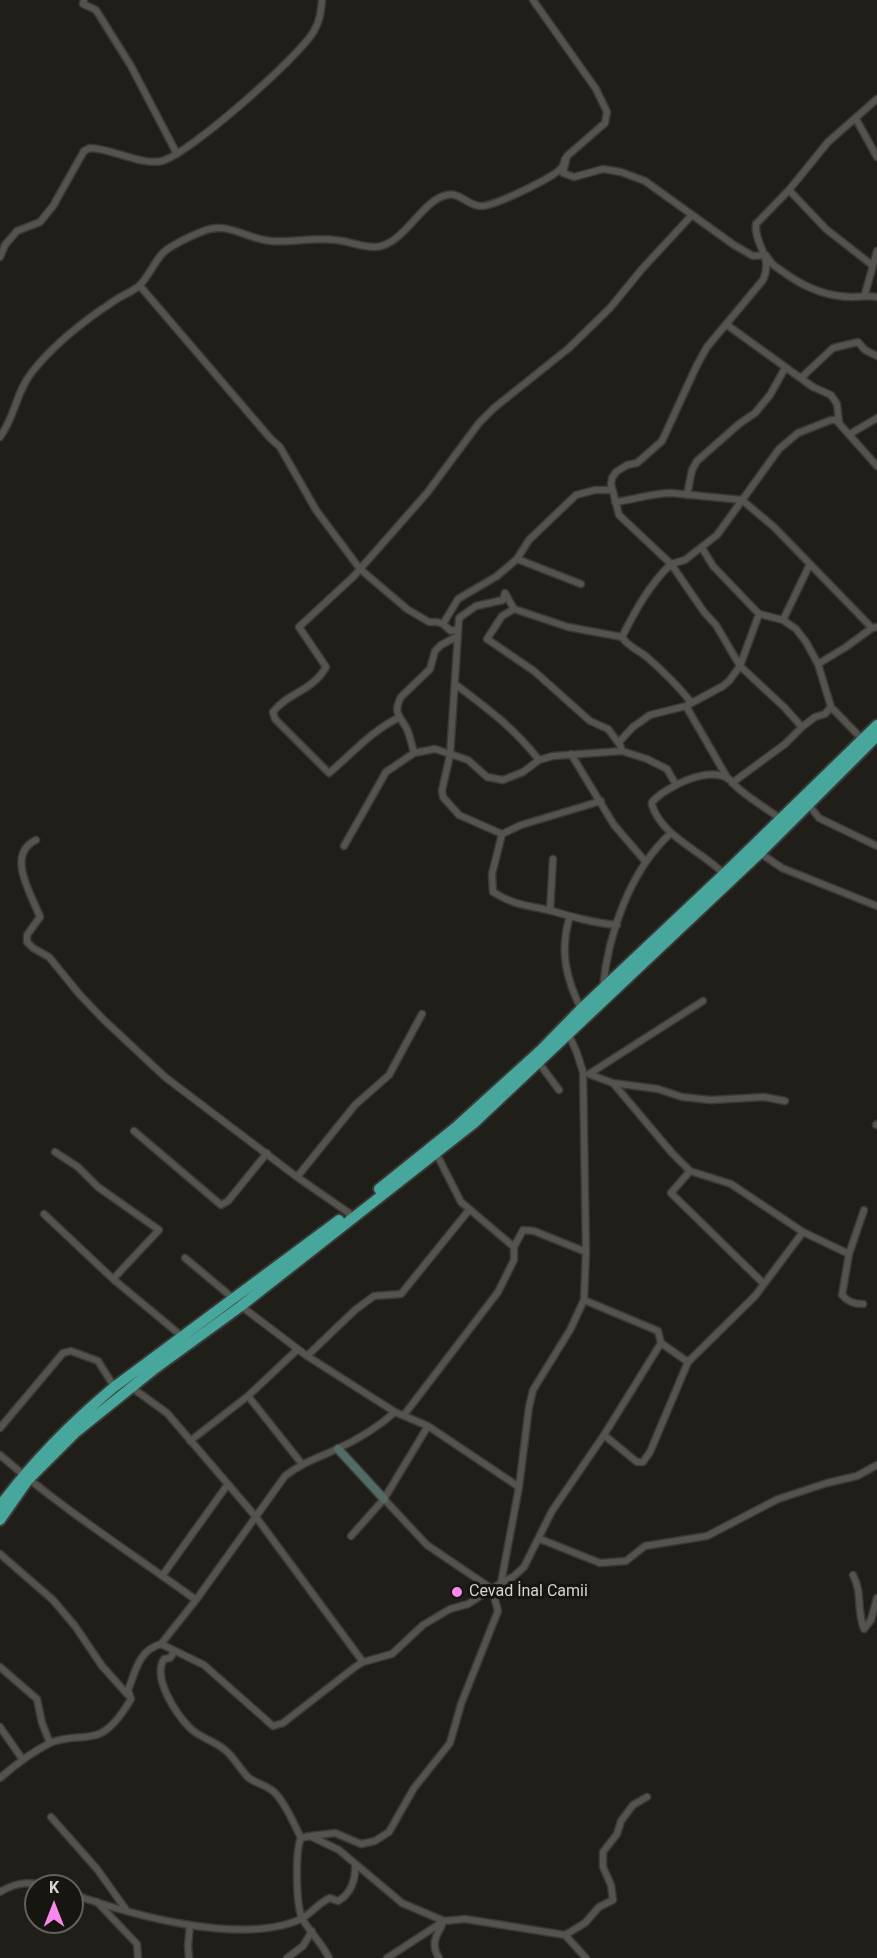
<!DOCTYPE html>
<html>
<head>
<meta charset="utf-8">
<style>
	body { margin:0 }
	#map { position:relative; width:877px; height:1958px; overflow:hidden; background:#201e19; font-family:Roboto,sans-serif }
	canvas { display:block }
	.north { position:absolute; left:24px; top:1874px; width:60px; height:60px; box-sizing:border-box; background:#161510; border:2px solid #62615d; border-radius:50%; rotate:0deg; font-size:16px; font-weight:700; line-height:24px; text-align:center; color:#d5d4d1 }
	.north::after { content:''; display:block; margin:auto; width:21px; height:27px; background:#f788ec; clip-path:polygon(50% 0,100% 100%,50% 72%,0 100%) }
</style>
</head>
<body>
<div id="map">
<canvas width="877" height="1958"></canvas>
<div class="north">K</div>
</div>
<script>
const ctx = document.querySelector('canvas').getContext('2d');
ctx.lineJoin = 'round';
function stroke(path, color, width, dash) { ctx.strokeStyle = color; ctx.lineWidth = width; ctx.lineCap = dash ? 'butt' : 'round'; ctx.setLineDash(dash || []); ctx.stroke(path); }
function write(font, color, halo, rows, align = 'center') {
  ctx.font = font + ' Roboto,sans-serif'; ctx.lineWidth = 6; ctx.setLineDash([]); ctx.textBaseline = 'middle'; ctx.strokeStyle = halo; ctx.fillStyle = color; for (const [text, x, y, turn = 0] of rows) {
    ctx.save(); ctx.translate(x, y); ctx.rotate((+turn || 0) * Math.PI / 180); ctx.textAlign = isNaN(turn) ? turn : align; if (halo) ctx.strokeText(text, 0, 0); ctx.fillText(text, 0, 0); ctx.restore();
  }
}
const street = new Path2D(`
	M84,0L83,4L96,10L131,66L177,154
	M533,0L596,89L607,112L605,123L567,156L563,173L574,177L603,169L621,172L645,181L734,245L753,256L766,255C773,267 776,266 786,274C806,288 829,297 853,297C862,297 868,295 877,297
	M877,99L828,142L789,190L756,224C754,246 774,256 763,280L707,347L697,365L662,441L637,463L627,465L616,472L612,478L611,484L619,515L671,564L685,560L717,535L779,449L798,433L831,420H836L877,466
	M856,119L877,157
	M789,190L826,229L872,265
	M0,257L5,245L17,231L40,222L53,206L84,151L90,148C109,148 144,166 162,161C189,154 299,57 314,31C320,21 321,11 322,0
	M140,286L270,438L280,447L316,510L360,569L407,609L429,622H437L443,624L451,631L458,629
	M865,294L877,251
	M727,325L813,387L831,395L837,404L839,422
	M802,377L833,348L858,342L865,350L877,356
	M850,434L877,418
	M0,437C15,417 16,392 32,372C54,344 85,320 114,301C122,295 135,291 141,284C149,275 154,263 162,254C169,246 191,236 201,232C228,220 245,239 271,241C292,243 313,237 335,240C348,241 361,247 375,247C404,246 421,200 447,195C460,192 468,206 481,206C492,207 556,177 562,167C563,166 565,160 565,159
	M687,495L692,470L697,461L739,424L755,413L770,395L785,368
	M615,502C634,500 652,493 671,493L742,500L774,527L872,628L877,627
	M702,548L713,566L759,614L783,620L796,629L806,642L818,664L831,707L863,740
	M517,559L581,584
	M514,609L502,616L487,639L534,671L590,721L608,729L620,745L622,751
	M783,620L810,564
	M443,624L458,599L497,576L517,559L529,540L576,495L595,490H612
	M458,636L441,645L435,651L430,669L401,697C393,713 399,715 407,729C410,736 412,746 414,753L435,749L468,760L487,777L503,780L523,772L539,760L553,756L622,751L647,759L667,769L676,785
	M622,637C635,611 649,585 671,564L704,612L716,625L740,666L784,707L802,727
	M818,664L846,647L872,628
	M455,684C488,709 513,727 539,760
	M686,706L728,779
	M398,718C370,732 353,753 329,773L275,719L273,712C287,693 313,691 326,667L299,627L353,577L427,493L479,423L494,408L569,348L610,308L642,269L691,216
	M619,742L633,727L650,715L686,706L723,686L729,681L740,666L759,614
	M571,754L614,825L645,861
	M732,783L785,744L802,727L815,717L825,714L831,707
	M601,801L521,825L502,834L459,815L443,797L442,790L450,755L459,618L476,606L503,600L505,593L514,609L568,627L622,637C628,647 639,650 648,658C664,672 678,686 691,702
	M808,804L819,818L877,846
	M502,834L492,874L493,892C515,906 528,905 552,911C573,917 594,923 617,925
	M36,840C5,855 32,895 40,917L27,935V942L33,948L49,957L80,995L104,1020L165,1077L297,1177L349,1213V1221
	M344,846L386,772L414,753
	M760,853L782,868L877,906
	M724,874C702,851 662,837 652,805V802C666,787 708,765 729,779C732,781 735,786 739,789C752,800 767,809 781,819
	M550,910L553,859
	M570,916C559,951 566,979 582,1011
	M603,988C608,934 630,870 671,833
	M539,1063L559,1090
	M589,1074L703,1001
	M591,1075L613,1083L672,1153L690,1171L731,1184L803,1232L849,1254L842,1295C848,1302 854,1304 863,1304
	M613,1083L658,1089L682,1097L711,1100L764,1097L785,1101
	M876,1125L877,1124
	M134,1131L221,1205L228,1201L267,1153
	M55,1152L78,1167L98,1187L159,1230L113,1279
	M436,1153L461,1202L514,1247
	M690,1171L671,1193L764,1284
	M297,1177L355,1105L389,1075L422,1014
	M44,1214L113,1279L184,1338
	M849,1254L864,1210
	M185,1258L234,1299
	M584,1300L658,1331L661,1343L688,1362
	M241,1306L307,1356L395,1412L428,1426L519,1487
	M307,1356L355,1310L374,1296L401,1294L469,1210
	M131,1387L167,1413L256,1517L363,1662
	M248,1396L302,1464
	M404,1415L498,1292L514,1260V1247L523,1230L534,1231L586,1252
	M0,1428L63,1353L71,1351L98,1361L115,1388
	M604,1435L637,1462H643L650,1452L688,1362L755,1296L803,1232
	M190,1441L248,1396L298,1349
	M0,1455C61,1508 130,1552 196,1600
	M351,1536L384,1499L428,1426
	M540,1539L600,1563L626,1561L645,1546L707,1536L778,1499L827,1483L857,1476L877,1465
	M0,1554L53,1600L75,1626L102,1666L128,1695
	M853,1575C863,1594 856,1608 864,1629L871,1620L877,1598
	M162,1576L228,1484
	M501,1583L513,1577L524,1567L552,1511L604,1435L661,1343
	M161,1644L196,1600L285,1476C300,1464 317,1458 335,1450C357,1440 377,1428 395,1412
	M174,1652L170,1658L164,1659C152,1678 176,1714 190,1728C200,1738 215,1741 225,1750C234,1757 242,1772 249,1778C257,1784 268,1785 276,1794C287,1806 294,1824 301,1838
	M0,1667L37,1699L42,1723L50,1743
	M0,1727L23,1760
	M0,1778C15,1765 32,1752 50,1743C66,1736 81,1739 96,1735C111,1731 124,1711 131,1699L128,1690C136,1670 139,1650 161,1644L204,1665L273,1726L283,1723L355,1667L363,1662L392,1654L423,1625L450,1609L468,1604L501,1583L519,1487L529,1407L533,1390L570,1330L584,1300L586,1252L583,1072L577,1053L569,1035
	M51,1817L97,1869L127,1911
	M310,1836L335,1833L361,1844L375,1841L389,1832L414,1788L450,1743L461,1704L498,1611L492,1589L427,1545L384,1499
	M0,1892C18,1881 31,1882 50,1886
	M72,1894C132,1915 241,1946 301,1919C311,1914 318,1903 330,1898L338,1901C351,1894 356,1879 355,1865
	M97,1902L137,1944L138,1958
	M565,1935L585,1923L599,1907L613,1900L611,1885L603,1867V1852L617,1834L621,1821L633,1805L647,1797
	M189,1958L188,1946L190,1925
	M287,1958L303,1946L312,1931
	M329,1958C322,1943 308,1930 302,1918C296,1904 295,1851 301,1838L310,1836L339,1850L402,1903L444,1921
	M387,1958L444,1921L465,1919L565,1935L586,1958
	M439,1958C431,1946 435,1937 442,1925`);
const secondary = new Path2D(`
	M338,1449L384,1499`);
const highway = new Path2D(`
	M379,1189L455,1128L541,1050L581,1009L724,874L877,725
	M0,1506C33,1461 71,1423 114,1387L339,1220
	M0,1520L28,1480L76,1432L153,1370L241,1306L474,1123L760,853L877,736`);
stroke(street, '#3b3936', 9);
stroke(secondary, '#3b3936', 11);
stroke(highway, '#3b3936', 14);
stroke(street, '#54534d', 6);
stroke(secondary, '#506c65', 8);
stroke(highway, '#48a79c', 10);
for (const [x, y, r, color] of [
	[457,1592,6,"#f788ec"]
]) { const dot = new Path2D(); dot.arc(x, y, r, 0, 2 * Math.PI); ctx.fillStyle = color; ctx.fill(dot); stroke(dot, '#161510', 2); }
write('16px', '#d5d4d1', '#161510', [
	["Cevad İnal Camii",469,1592]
], 'left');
</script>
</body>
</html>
